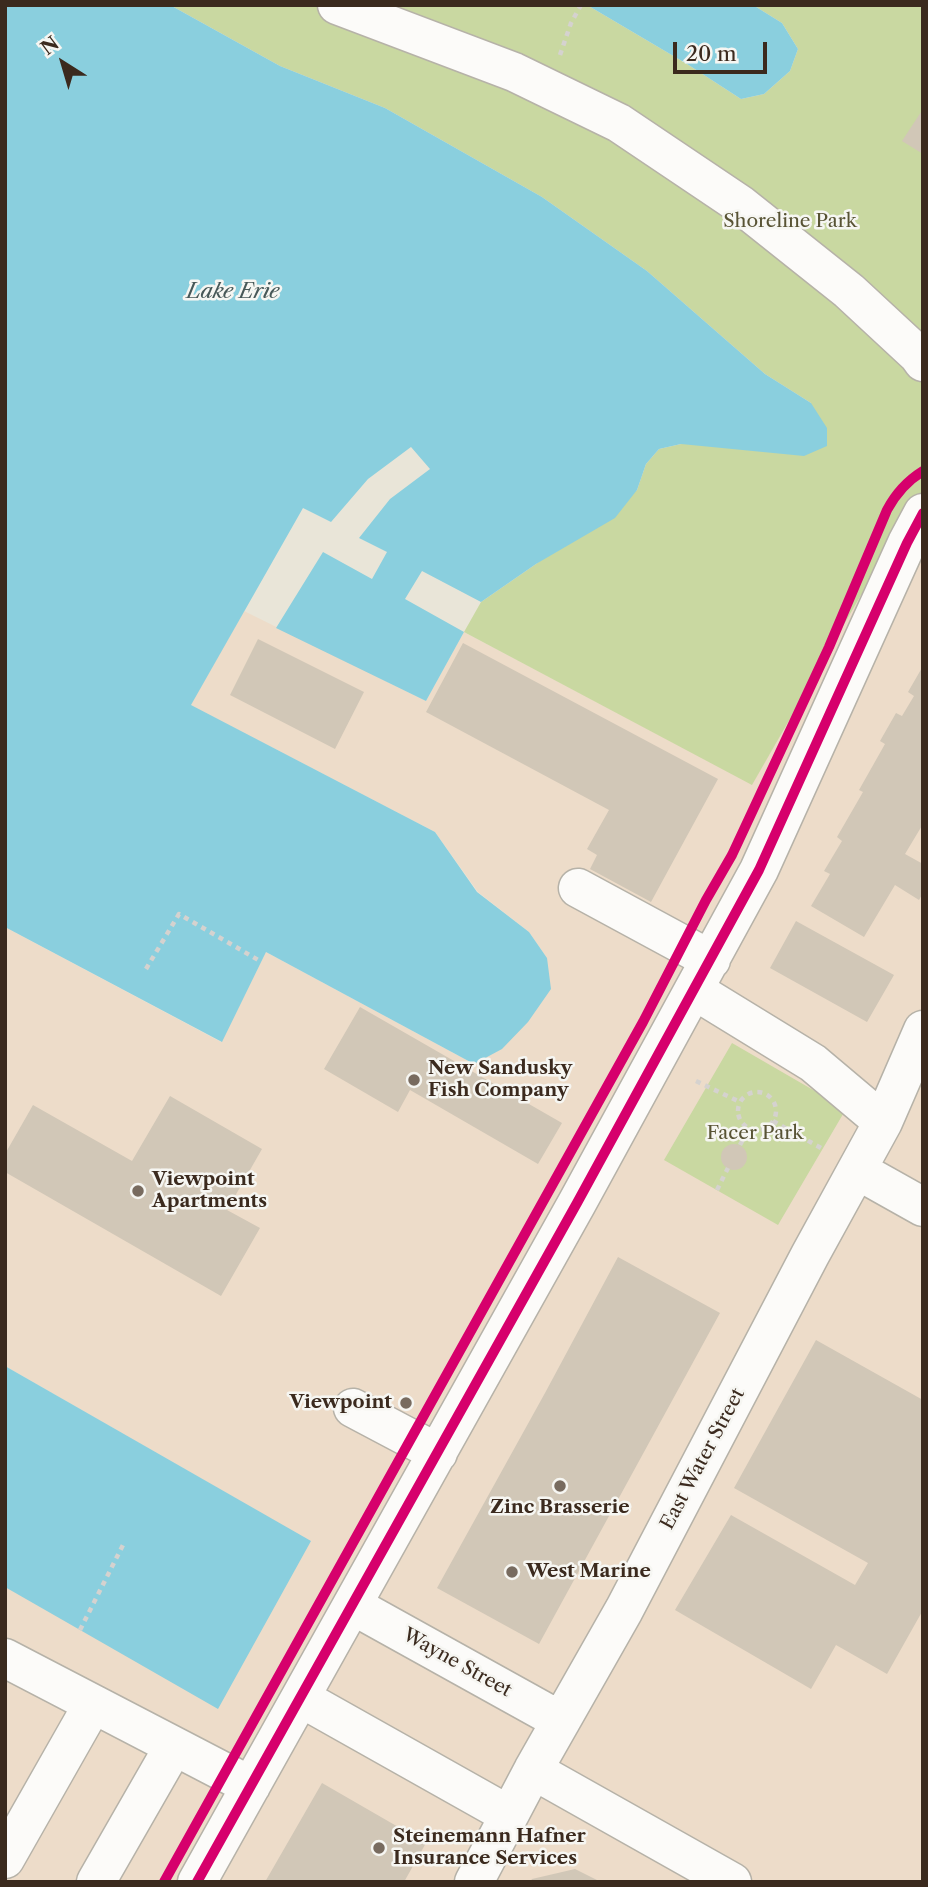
<!DOCTYPE html>
<html>
<head>
<meta charset="utf-8">
<style>
	body { margin:0 }
	#map { position:relative; width:928px; height:1887px; overflow:hidden; background:#e9e5d8; font-family:"Libre Caslon Text",serif }
	canvas { display:block }
	.frame { position:absolute; inset:0; border:7px solid #3b2a1e; pointer-events:none }
	.north { position:absolute; left:28px; top:28px; width:70px; height:70px; -webkit-text-stroke:5px #f6f6f2; paint-order:stroke; rotate:323deg; font-size:19px; font-weight:700; line-height:28px; text-align:center; color:#3b2a1e }
	.north::after { content:''; display:block; margin:auto; width:24px; height:32px; background:#3b2a1e; clip-path:polygon(50% 0,100% 100%,50% 72%,0 100%) }
	.scale { position:absolute; left:673px; top:42px; width:94px; height:32px; box-sizing:border-box; border:4px solid #3b2a1e; border-top:0; padding-left:9px; font-size:21px; line-height:24px; white-space:nowrap; color:#3b2a1e; -webkit-text-stroke:5px #f6f6f2; paint-order:stroke }
</style>
</head>
<body>
<div id="map">
<canvas width="928" height="1887"></canvas>
<div class="frame"></div>
<div class="north">N</div>
<div class="scale">20 m</div>
</div>
<script>
const ctx = document.querySelector('canvas').getContext('2d');
ctx.lineJoin = 'round';
function fill(path, color) { ctx.fillStyle = color; ctx.fill(path, 'evenodd'); }
function stroke(path, color, width, dash) { ctx.strokeStyle = color; ctx.lineWidth = width; ctx.lineCap = dash ? 'butt' : 'round'; ctx.setLineDash(dash || []); ctx.stroke(path); }
function write(font, color, halo, rows, align = 'center') {
  ctx.font = font + ' "Libre Caslon Text",serif'; ctx.lineWidth = 5; ctx.setLineDash([]); ctx.textBaseline = 'middle'; ctx.strokeStyle = halo; ctx.fillStyle = color; for (const [text, x, y, turn = 0] of rows) {
    ctx.save(); ctx.translate(x, y); ctx.rotate((+turn || 0) * Math.PI / 180); ctx.textAlign = isNaN(turn) ? turn : align; if (halo) ctx.strokeText(text, 0, 0); ctx.fillText(text, 0, 0); ctx.restore();
  }
}
fill(new Path2D(`
	M923,527V1882H5V1587L311,1542L5,1366V927L221,1042L266,952L474,1064L547,958L529,932L478,892L435,832L190,705L244,611L426,701L464,632L752,784L861,595L917,529Z`), '#eddcc9');
fill(new Path2D(`
	M170,5H587L687,64L741,99L764,94L790,71L798,49L782,23L753,5H923V527L917,529L861,595L752,785L464,632L481,602L536,564L637,490L646,464L659,449L681,444L811,403L765,374L647,271L542,197L385,108L280,66Z
	M732,1043L846,1109L778,1225L664,1160Z`), '#c9d8a1');
fill(new Path2D(`
	M5,5H170L280,66L385,108L542,197L647,271L765,374L811,403L827,428V446L804,456L681,444L659,449L646,464L637,490L615,518L536,564L481,602L422,571L405,599L464,632L426,701L276,628L323,552L372,579L387,552L359,538L390,499L430,469L411,447L368,479L331,522L303,508L191,705L435,832L477,892L529,932L547,958L551,989L528,1022L502,1049L474,1064L266,952L222,1042L5,927Z
	M587,5H753L782,23L798,49L790,71L764,94L741,99L687,64Z
	M5,1366L311,1541L218,1709L5,1587Z`), '#8acfde');
fill(new Path2D(`
	M923,109V154L902,141Z
	M258,639L364,692L335,749L230,695Z
	M463,643L718,779L651,902L590,869L597,855L587,849L609,810L426,712Z
	M923,666V824L905,854L923,864V893L919,900L895,885L864,937L811,906L830,874L824,871L842,841L837,837L863,792L859,790L885,744L880,741L896,713L902,716L914,696L908,692Z
	M796,921L894,975L867,1022L770,968Z
	M360,1007L562,1123L538,1164L410,1090L398,1112L324,1069Z
	M170,1096L262,1149L227,1210L260,1228L221,1296L5,1172V1154L33,1105L132,1161Z
	M721 1157a13 13 0 1 1 26 0a13 13 0 1 1-26 0Z
	M618,1257L720,1313L539,1644L437,1588L545,1393Z
	M816,1340L923,1400V1610L887,1674L836,1645L811,1689L675,1610L731,1515L855,1585L868,1563L734,1488Z
	M322,1783L426,1843L404,1882H265Z
	M575,1869L601,1882H530L532,1879Z`), '#d1c7b7');
const minor = new Path2D(`
	M337,5L514,72L619,123L741,205L849,291L918,355L923,362
	M578,888L711,960
	M694,990L813,1063L883,1122
	M857,1170L923,1207
	M353,1408L438,1453
	M352,1605L561,1721
	M5,1658L251,1786
	M301,1698L509,1815
	M533,1770L732,1882
	M5,1859L93,1704
	M96,1882L174,1746
	M197,1882L577,1203L759,870L907,543L923,513
	M474,1882L533,1770L624,1610L810,1255L883,1122L923,1030`);
stroke(minor, '#b6b2a8', 41);
stroke(new Path2D(`
	M560,55L571,23L581,5
	M146,969L179,914L260,961
	M696,1081L740,1102
	M738 1111a19 19 0 1 1 38 0a19 19 0 1 1-38 0Z
	M773,1121L821,1148
	M740,1145L749,1128
	M717,1190L728,1168
	M80,1630L125,1541`), '#d5d2cf', 4.5, [5, 5]);
stroke(minor, '#fcfbf9', 38);
stroke(new Path2D(`
	M164,1882L643,1022L706,900L732,855L829,647L887,510C896,493 907,481 923,471
	M197,1882L577,1203L759,870L907,543L923,513`), '#d6006c', 10);
for (const [x, y, r, color] of [
	[414,1080,7,"#786b5f"],
	[138,1191,7,"#786b5f"],
	[406,1403,7,"#786b5f"],
	[560,1486,7,"#786b5f"],
	[512,1572,7,"#786b5f"],
	[379,1848,7,"#786b5f"]
]) { const dot = new Path2D(); dot.arc(x, y, r, 0, 2 * Math.PI); ctx.fillStyle = color; ctx.fill(dot); stroke(dot, '#f6f6f2', 2.5); }
write('19px', '#585334', '#f6f6f2', [
	["Shoreline Park",790,222],
	["Facer Park",755,1134]
]);
write('bold 19px', '#3b2a1e', '#f6f6f2', [
	["New Sandusky",428,1069],
	["Fish Company",428,1091],
	["Viewpoint",152,1180],
	["Apartments",152,1202],
	["Viewpoint",392,1403,"right"],
	["Zinc Brasserie",560,1508,"center"],
	["West Marine",526,1572],
	["Steinemann Hafner",393,1837],
	["Insurance Services",393,1859]
], 'left');
write('19px', '#3b2a1e', '#f6f6f2', [
	["East Water Street",703,1459,-62],
	["Wayne Street",457,1663,29]
]);
write('italic 21px', '#475858', '#f6f6f2', [
	["Lake Erie",233,292]
]);
</script>
</body>
</html>
